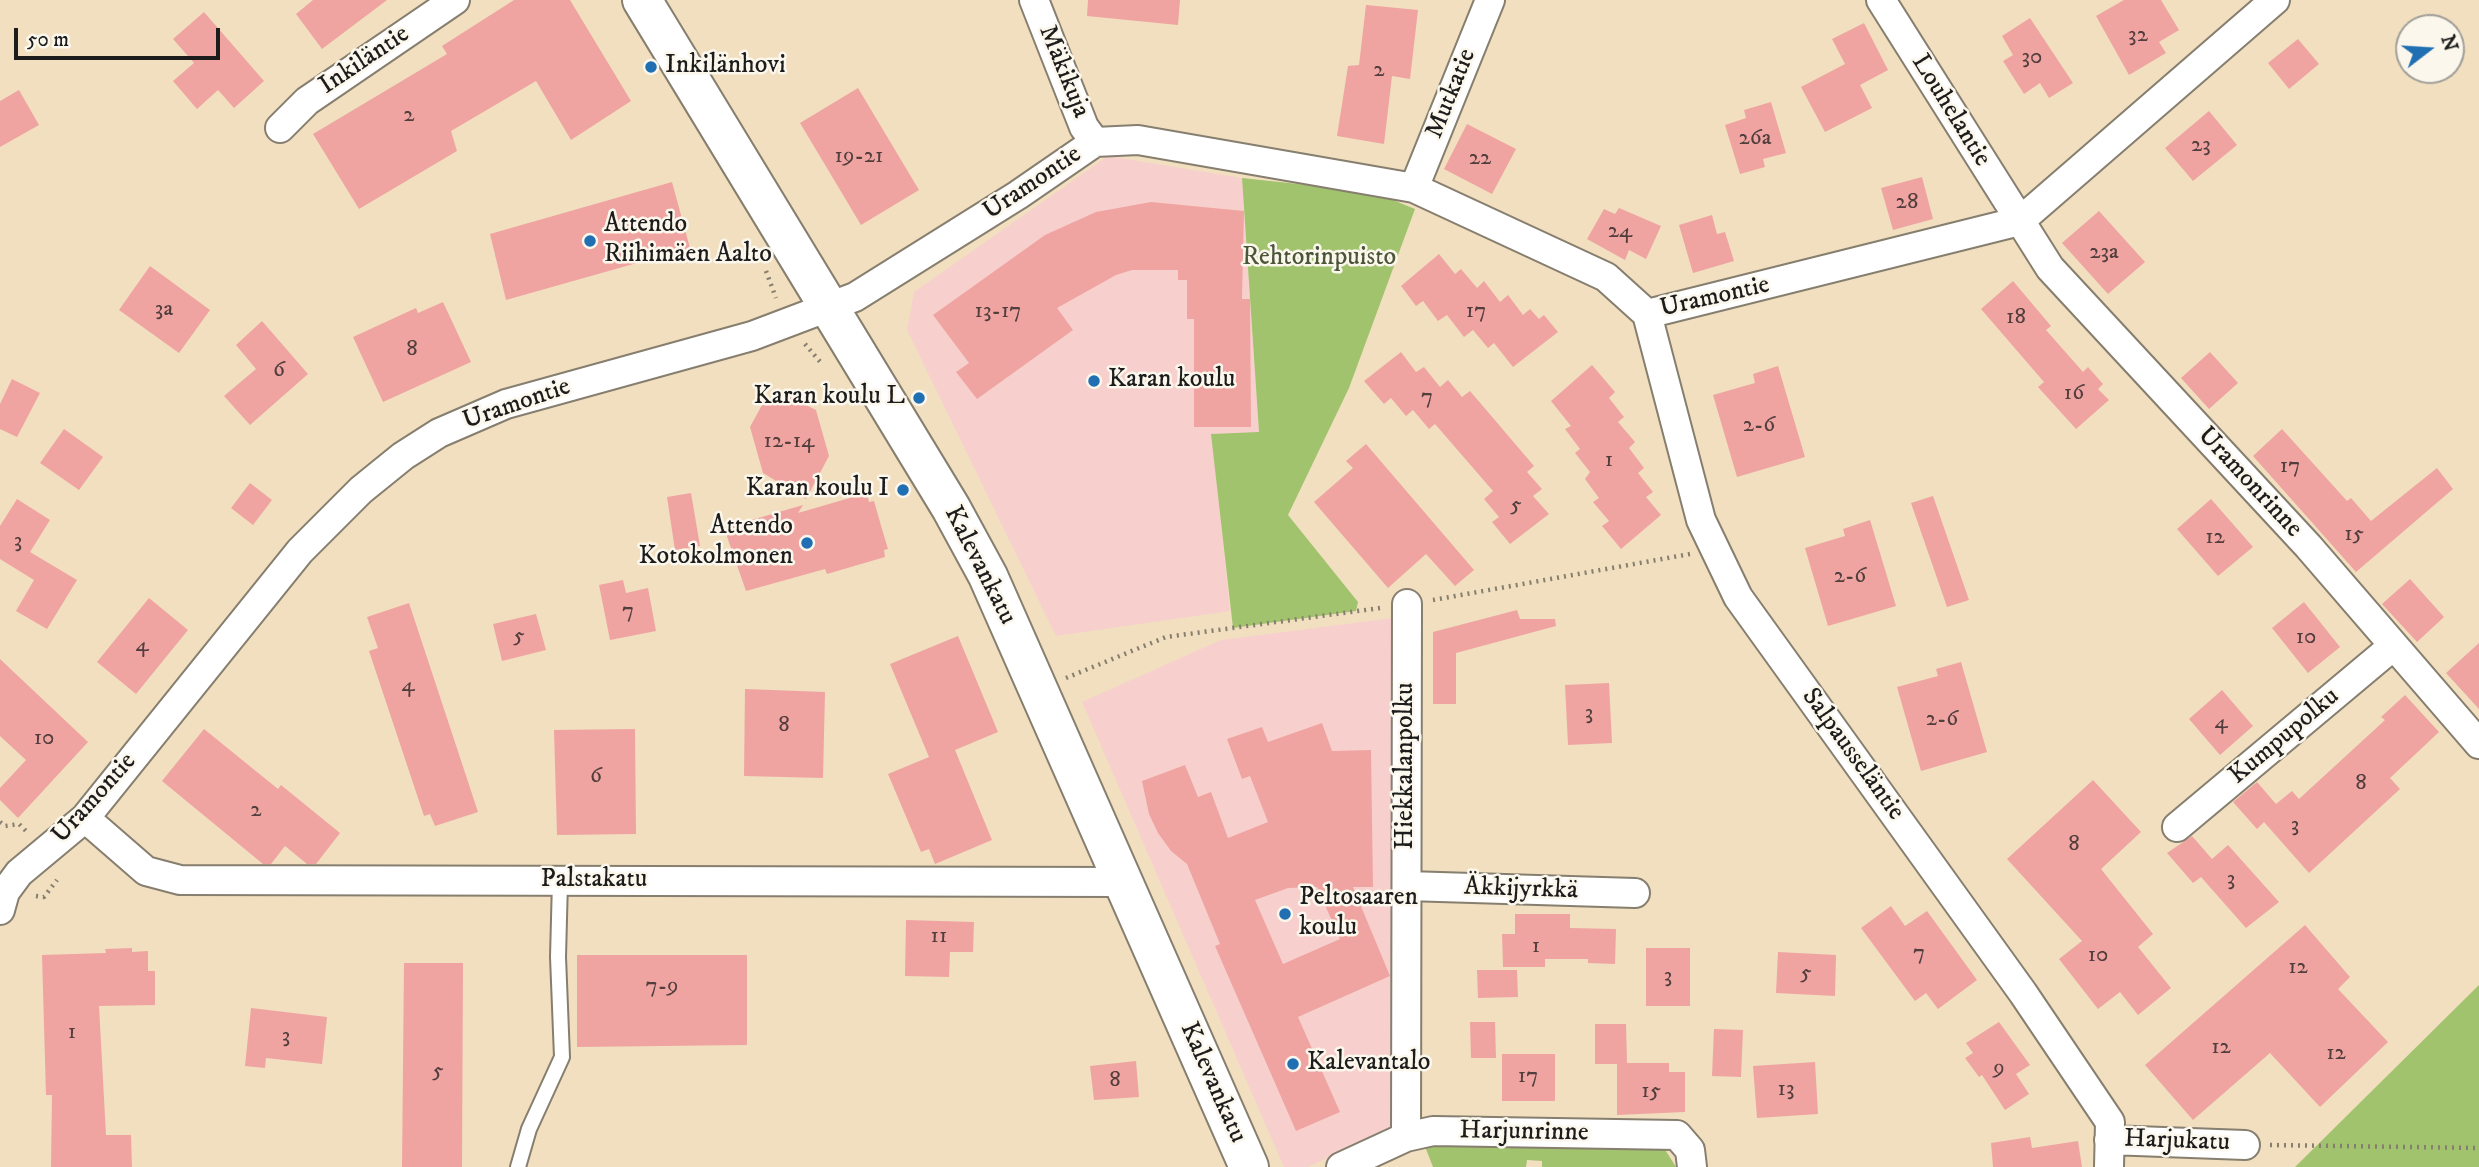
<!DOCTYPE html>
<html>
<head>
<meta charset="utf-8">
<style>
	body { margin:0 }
	#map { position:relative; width:2479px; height:1167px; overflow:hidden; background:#f1dfc0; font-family:"IM FELL DW Pica",serif }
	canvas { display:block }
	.north { position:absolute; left:2395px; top:14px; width:70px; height:70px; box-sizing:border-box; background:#fbf7ec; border:2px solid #a29f99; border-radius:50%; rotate:73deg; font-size:19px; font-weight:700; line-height:28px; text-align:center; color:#1c1c1c }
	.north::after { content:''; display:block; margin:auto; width:24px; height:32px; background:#1f6fb2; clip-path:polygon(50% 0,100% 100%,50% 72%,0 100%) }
	.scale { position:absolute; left:14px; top:28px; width:206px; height:32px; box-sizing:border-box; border:4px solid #1c1c1c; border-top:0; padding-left:9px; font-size:21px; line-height:24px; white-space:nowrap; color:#1c1c1c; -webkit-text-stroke:5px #fbf7ec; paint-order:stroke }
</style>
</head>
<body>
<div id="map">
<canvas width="2479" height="1167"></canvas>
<div class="north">N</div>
<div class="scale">50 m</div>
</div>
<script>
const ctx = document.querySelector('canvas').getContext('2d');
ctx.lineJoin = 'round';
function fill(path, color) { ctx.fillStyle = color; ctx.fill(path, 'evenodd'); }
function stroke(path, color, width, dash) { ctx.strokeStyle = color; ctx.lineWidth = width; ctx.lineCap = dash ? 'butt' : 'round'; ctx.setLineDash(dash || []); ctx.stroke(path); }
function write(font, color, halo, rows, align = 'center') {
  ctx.font = font + ' "IM FELL DW Pica",serif'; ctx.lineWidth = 5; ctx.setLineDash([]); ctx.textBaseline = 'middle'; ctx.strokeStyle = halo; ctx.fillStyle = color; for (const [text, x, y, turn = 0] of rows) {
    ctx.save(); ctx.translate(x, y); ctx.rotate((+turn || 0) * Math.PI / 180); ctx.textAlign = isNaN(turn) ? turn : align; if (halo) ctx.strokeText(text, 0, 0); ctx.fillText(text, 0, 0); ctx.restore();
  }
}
fill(new Path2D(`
	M1108,156L1242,178L1259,433L1212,434L1230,611L1056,636L907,330L914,292Z
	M1393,618L1398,1126L1308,1167H1284L1082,702L1221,640Z`), '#f7d0cd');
fill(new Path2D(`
	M1242,178L1373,192L1415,209L1349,388L1288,515L1358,602L1356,611L1233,628L1211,434L1259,432Z
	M2479,985V1167H2295Z
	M1428,1142L1664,1148L1676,1167H1542V1161L1527,1160L1526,1167H1433L1426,1149Z`), '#a1c36d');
fill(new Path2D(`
	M313,0H387L322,49L296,14Z
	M514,0H570L631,101L571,140L536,81L451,131L457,151L359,209L313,134L447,54L442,46Z
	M1088,0H1180L1178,25L1087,16Z
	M2124,0H2161L2179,30L2159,42L2166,53L2129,75L2096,16Z
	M1366,5L1418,10L1410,79L1392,76L1384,144L1337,136L1348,66L1359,65Z
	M204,12L264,81L234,108L218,90L197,109L173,81L194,63L173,39Z
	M2030,18L2073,83L2049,98L2040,83L2024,94L2003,61L2013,55L2002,36Z
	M1864,23L1888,70L1860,85L1872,108L1825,132L1801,87L1845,64L1832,39Z
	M2298,39L2319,64L2289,89L2268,63Z
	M858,88L919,190L861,225L800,123Z
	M19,90L39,125L0,147V101Z
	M1771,102L1786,153L1763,159L1765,167L1740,174L1725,125L1746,118L1744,110Z
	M2209,111L2237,145L2193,181L2165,148Z
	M1467,124L1516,149L1492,194L1444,169Z
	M1922,177L1933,219L1893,230L1881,188Z
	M672,182L690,248L506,300L490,234Z
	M1151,202L1244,211L1242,299H1250L1251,427H1194V319H1187V280H1178V270H1132L1116,275L1057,308L1073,330L977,399L956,372L969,363L933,315L1045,235L1096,212Z
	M1619,208L1661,226L1646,259L1629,250L1625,260L1587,239L1604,209L1615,214Z
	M2099,211L2145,262L2108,294L2062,243Z
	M1712,215L1717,234L1725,232L1734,261L1693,273L1679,225Z
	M1439,254L1455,274L1461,269L1477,288L1484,281L1500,302L1508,295L1523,315L1530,309L1539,319L1544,315L1558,332L1513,367L1494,343L1488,348L1473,330L1464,337L1447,315L1438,321L1423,301L1416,306L1401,286Z
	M150,266L210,310L179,353L119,310Z
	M2013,281L2051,326L2046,330L2083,372L2088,367L2103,384L2098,389L2109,400L2076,429L2038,387L2044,382L1981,309Z
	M443,302L471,362L383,402L353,337L416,308L418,313Z
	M262,321L308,374L250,425L224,396L256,369L236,345Z
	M1401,352L1416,372L1424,367L1440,387L1448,380L1462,397L1470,391L1534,466L1527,472L1542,489L1533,496L1549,514L1510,544L1492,522L1499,517L1484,499L1493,491L1435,424L1429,429L1413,410L1406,416L1391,398L1384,404L1364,381Z
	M2210,352L2238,383L2209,409L2181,378Z
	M1592,365L1615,392L1609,398L1624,417L1618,422L1635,442L1629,448L1644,468L1638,473L1653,492L1646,497L1661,515L1621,549L1602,526L1609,521L1593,502L1599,498L1585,479L1590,472L1575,453L1580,449L1565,429L1571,426L1551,401Z
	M1778,366L1805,457L1737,477L1713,395L1755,383L1753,374Z
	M12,379L40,393L17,437L0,429V404Z
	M790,397L816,410L829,456L806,499L763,473L750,427L762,405Z
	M64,429L103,457L79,490L40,463Z
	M2282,429L2347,501L2351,498L2371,521L2437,468L2453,489L2356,572L2253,456Z
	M1366,444L1474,570L1455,586L1426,554L1388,588L1314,502L1353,468L1346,461Z
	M250,483L272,500L253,525L231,508Z
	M691,493L700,546L675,550L667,497Z
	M867,493L869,502L874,501L882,529L888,549L884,550L885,557L827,574L825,569L746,591L724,528L803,505L798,513Z
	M1933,496L1969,600L1947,607L1911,503Z
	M17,499L50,520L30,552L77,580L47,629L16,611L34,580L0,559V526Z
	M2211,499L2253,547L2218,576L2177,529Z
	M1870,520L1896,606L1828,626L1805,548L1845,536L1843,529Z
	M2410,579L2444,617L2417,642L2382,604Z
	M623,580L626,593L648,588L656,631L610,640L599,585Z
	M149,598L188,630L136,694L97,662Z
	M2304,602L2340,647L2308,673L2272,628Z
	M409,603L478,812L435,826L430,814L424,816L369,651L378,648L367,617Z
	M1517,610L1520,619H1555L1556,626L1456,653V704H1433V632Z
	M536,614L546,650L502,661L493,624Z
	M958,636L998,732L955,750L992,840L935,864L929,849L921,852L888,774L929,757L890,664Z
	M2479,643V709L2446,673Z
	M0,659L88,742L18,818L0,800V788L26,760L0,736Z
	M1961,662L1987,752L1921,771L1897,687L1938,676L1936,669Z
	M1609,683L1612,743L1568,745L1565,685Z
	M745,689L825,692L823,778L744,776Z
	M2222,690L2253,726L2220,755L2189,719Z
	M2405,695L2439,732L2390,778L2400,789L2309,873L2264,822L2257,829L2233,802L2257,782L2276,804L2292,791L2299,799L2385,720L2381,717Z
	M1322,723L1332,751L1371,750L1373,887H1353L1390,976L1298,1017L1340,1112L1296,1131L1215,946L1220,944L1187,864L1171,851L1158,833L1149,814L1142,781L1185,765L1198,797L1211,792L1228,838L1268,822L1250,776L1242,779L1227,739L1262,727L1268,742ZM1317,887L1340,939L1283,964L1255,900L1288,888Z
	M204,729L278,789L281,785L340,833L316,864H307L285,846L271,864H263L162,781Z
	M635,729L636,834L557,835L554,730Z
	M2093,780L2141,832L2101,869L2153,934L2138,947L2171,988L2138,1015L2120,992L2098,1009L2059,959L2082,941L2007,859Z
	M2192,836L2212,859L2228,845L2279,902L2246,928L2201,877L2193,883L2167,853Z
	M1891,906L1905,926L1927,911L1977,980L1938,1009L1926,993L1915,1001L1861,928Z
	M1515,914H1570V928L1616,929L1615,964L1588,963V959H1545V967H1503L1502,934H1515Z
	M906,920L974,922L973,952H950L949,977L905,976Z
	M2305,925L2350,977L2338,989L2388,1042L2320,1107L2270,1053L2193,1120L2145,1065Z
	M132,948V952L148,951V971H155V1005L99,1006L106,1135H131L132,1167H51L52,1095H46L42,955L106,953L105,949Z
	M1646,948H1690V1006H1646Z
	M1778,952L1836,955L1835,996L1776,993Z
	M577,955H747V1045L577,1047Z
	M404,963H463L462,1167H402Z
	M1477,970H1517L1518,997L1478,998Z
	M251,1008L327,1017L322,1064L266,1058L265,1068L245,1066Z
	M1470,1022H1495L1496,1058H1471Z
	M1999,1022L2030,1065L2016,1074L2029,1094L2005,1110L1982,1075L1979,1077L1965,1058L1973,1053L1966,1043Z
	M1595,1024H1626L1627,1063H1669V1072H1685V1112L1617,1115V1064H1595Z
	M1714,1029L1743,1030L1741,1077L1712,1076Z
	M1502,1054H1555V1101H1502Z
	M1136,1061L1139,1097L1094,1100L1090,1066Z
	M1815,1062L1818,1114L1757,1118L1753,1066Z
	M2030,1137L2032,1148L2078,1141L2082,1167H1993L1991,1143Z`), '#efa4a1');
const lane = new Path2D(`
	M518,1167L529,1129L562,1057L558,957L560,881`);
const street = new Path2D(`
	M1034,0L1084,127L1095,142
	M1881,0L2050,268L2308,546L2479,744
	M280,128L307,101L455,0
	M1414,188L1490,0
	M1647,314L2020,221L2275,0
	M85,818L146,871L180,880L1123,882
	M2177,827L2392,647
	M1407,886L1635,893
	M0,910L5,892L19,873L85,818L300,551L361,490L403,456L439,433L506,404L752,336L855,297L1018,195L1095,142L1138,140L1414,188L1606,277L1647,314L1701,520L1738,597L2023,993L2110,1122L2109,1167
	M1406,1137L1407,604
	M2109,1140L2245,1145
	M1341,1167L1406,1137L1433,1131L1677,1135L1690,1150L1692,1167`);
const secondary = new Path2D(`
	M642,0L951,508L988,576L1249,1167`);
stroke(lane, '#867e6e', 18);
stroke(street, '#867e6e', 32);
stroke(secondary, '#867e6e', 42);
stroke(new Path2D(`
	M766,271L776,298
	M805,344L822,364
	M1433,600L1690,554
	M1066,678L1166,637L1380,608
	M0,822L5,826L19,824L26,831
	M36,896L44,897L57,880
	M2270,1145L2479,1148`), '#867e6e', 4.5, [2, 5]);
stroke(lane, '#fff', 14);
stroke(street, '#fff', 28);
stroke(secondary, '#fff', 38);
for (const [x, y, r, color] of [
	[651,67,7,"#1f6fb2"],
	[590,241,7,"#1f6fb2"],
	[1094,381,7,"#1f6fb2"],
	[919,398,7,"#1f6fb2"],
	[903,490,7,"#1f6fb2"],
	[807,543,7,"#1f6fb2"],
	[1285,914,7,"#1f6fb2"],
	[1293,1064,7,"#1f6fb2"]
]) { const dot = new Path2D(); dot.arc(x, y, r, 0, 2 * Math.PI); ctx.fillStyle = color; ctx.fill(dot); stroke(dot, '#fbf7ec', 2.5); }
write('23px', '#513e3d', null, [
	["32",2138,36],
	["30",2032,58],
	["2",1379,71],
	["2",409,116],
	["26a",1755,139],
	["23",2201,146],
	["19-21",859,157],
	["22",1480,159],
	["28",1907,203],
	["24",1620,232],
	["23a",2104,253],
	["3a",164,310],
	["13-17",998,312],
	["17",1476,312],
	["18",2016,318],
	["8",412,350],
	["6",279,371],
	["16",2074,394],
	["7",1427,398],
	["2-6",1759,426],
	["12-14",789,442],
	["1",1609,461],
	["17",2290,467],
	["5",1516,506],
	["15",2354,535],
	["12",2215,538],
	["3",18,542],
	["2-6",1850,577],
	["7",628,612],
	["5",519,637],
	["10",2306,638],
	["4",142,646],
	["4",408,686],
	["3",1589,714],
	["2-6",1942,720],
	["4",2221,723],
	["8",784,726],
	["10",44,739],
	["6",596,777],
	["8",2361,784],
	["2",256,811],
	["3",2295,826],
	["8",2074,845],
	["3",2231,880],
	["11",939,937],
	["1",1536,947],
	["7",1919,954],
	["10",2098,956],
	["12",2298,968],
	["5",1806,974],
	["3",1668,977],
	["7-9",662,987],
	["1",72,1033],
	["3",286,1037],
	["12",2221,1048],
	["12",2336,1054],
	["9",1999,1069],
	["5",438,1072],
	["17",1528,1077],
	["8",1115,1081],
	["13",1786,1090],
	["15",1651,1092]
]);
write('26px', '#1c1c1c', '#fbf7ec', [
	["Inkiläntie",365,61,-34],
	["Mäkikuja",1063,72,68],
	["Mutkatie",1452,94,-68],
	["Louhelantie",1950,111,58],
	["Uramontie",1033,184,-34],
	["Uramontie",1715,298,-13],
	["Uramontie",517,405,-19],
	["Uramonrinne",2249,483,47],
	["Kalevankatu",979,566,63],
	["Kumpupolku",2285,737,-40],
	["Salpausseläntie",1852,755,54],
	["Hiekkalanpolku",1407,766,-90],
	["Uramontie",95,799,-48],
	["Palstakatu",594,881],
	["Äkkijyrkkä",1521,890,2],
	["Kalevankatu",1212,1083,66],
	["Harjunrinne",1524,1133,1],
	["Harjukatu",2177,1142,2]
]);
write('26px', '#1c1c1c', '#fbf7ec', [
	["Inkilänhovi",665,67],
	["Attendo",604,226],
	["Riihimäen Aalto",604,256],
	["Karan koulu",1108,381],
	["Karan koulu L",905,398,"right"],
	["Karan koulu I",889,490,"right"],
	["Attendo",793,528,"right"],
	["Kotokolmonen",793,558,"right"],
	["Peltosaaren",1299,899],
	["koulu",1299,929],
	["Kalevantalo",1307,1064]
], 'left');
write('26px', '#4b5638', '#fbf7ec', [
	["Rehtorinpuisto",1319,259]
]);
</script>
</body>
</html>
